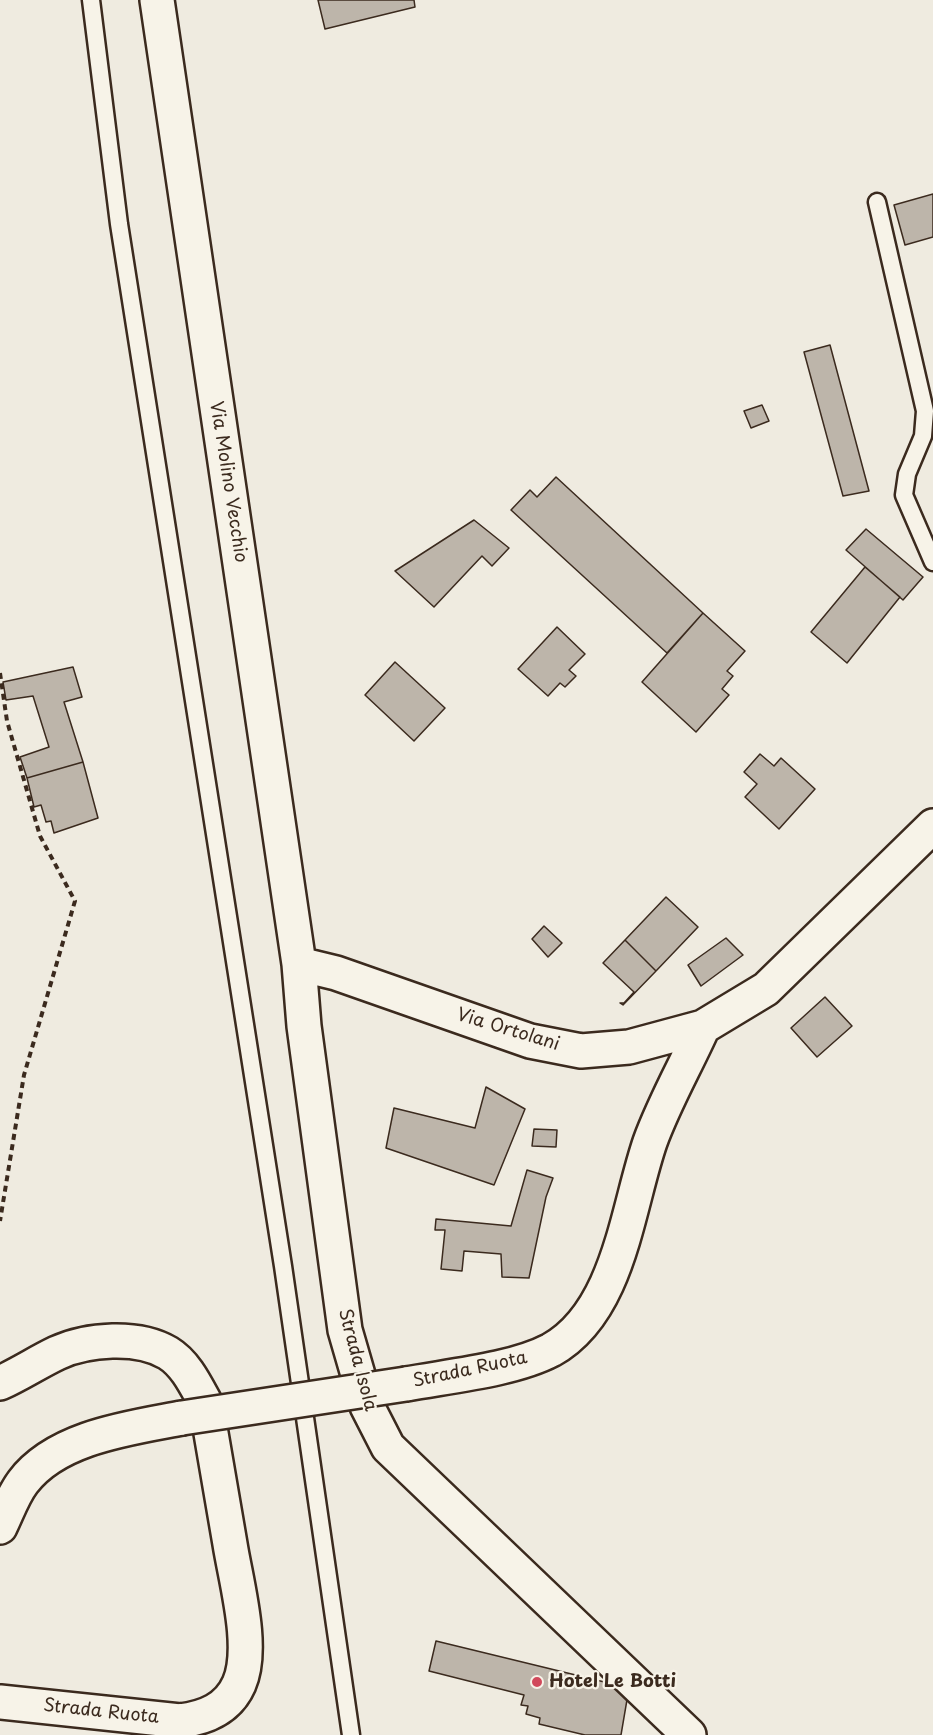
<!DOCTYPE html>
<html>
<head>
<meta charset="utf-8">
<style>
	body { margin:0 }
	canvas { display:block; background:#efebe0 }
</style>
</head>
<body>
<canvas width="933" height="1735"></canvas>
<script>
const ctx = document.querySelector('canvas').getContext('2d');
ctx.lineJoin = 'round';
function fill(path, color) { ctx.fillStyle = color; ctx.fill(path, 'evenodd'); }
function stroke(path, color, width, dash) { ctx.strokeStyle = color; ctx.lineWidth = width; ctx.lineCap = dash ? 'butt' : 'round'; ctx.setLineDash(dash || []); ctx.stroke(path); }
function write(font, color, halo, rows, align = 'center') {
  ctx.font = font + ' "Playpen Sans",sans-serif'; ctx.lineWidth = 4.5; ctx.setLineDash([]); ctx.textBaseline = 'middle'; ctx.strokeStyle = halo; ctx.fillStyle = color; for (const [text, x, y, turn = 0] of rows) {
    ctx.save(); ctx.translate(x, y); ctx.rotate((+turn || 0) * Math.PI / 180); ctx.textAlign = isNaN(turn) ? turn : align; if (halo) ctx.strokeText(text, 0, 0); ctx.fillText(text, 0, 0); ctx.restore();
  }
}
const building = new Path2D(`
	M318,0H414L415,7L325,29Z
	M933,194V237L905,245L894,205Z
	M830,345L869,491L843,496L804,352Z
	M762,405L769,421L751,428L744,411Z
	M556,477L703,613L667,653L511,510L530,490L537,497Z
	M474,520L509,548L492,566L482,556L434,607L395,571Z
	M866,529L923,577L903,600L846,550Z
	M865,567L900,597L847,663L811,632Z
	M703,613L745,651L727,671L733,676L722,689L729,695L696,732L642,682Z
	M557,627L585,654L569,670L576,676L565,687L560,683L548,696L518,669Z
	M395,662L445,708L414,741L365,695Z
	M73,667L82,697L64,702L83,762L27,778L20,757L49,747L33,696L6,700L3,682Z
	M760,754L774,766L781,758L815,789L779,829L745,797L757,784L744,772Z
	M83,762L98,818L54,833L51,821L46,822L41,805L34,807L27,778Z
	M666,897L698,927L656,971L625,940Z
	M544,926L562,943L548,957L532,939Z
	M726,938L743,955L701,986L688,965Z
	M625,940L656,971L623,1005L620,1003H624L634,992L603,963Z
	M825,997L852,1026L817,1057L791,1028Z
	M486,1087L525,1109L494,1185L386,1148L394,1108L475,1128Z
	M534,1129L557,1130L556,1147L532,1146Z
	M527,1170L553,1178L546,1197L529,1278L502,1277L501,1254L464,1251L462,1271L441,1269L445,1230H435L436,1219L511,1226Z
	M436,1641L629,1688L621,1735H585L539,1724L540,1718L526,1714L528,1706L521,1705L524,1695L429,1671Z`);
fill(building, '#bdb5aa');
stroke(building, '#3b2a1e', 1.5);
const service = new Path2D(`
	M91,0L119,224L283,1266L351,1735
	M877,202L925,411L923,436L907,474L904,495L933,562`);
const minor = new Path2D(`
	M157,0L299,964L304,1026L345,1330L367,1406L388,1447L689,1735
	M299,964L336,973L530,1041L581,1051L629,1047L703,1027L766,989L933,826
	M0,1383C20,1374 38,1362 57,1353C87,1339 138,1335 168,1353C186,1364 196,1386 206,1404C214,1451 222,1497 230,1544C236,1582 255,1648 239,1684C228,1709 205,1718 180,1721L0,1702
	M406,1384C449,1376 513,1370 551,1350C619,1312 627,1209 650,1142C664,1103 686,1065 703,1027
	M0,1527C7,1513 13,1495 23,1482C57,1437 130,1428 182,1418`);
stroke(service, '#3b2a1e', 21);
stroke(minor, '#3b2a1e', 38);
stroke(new Path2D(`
	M0,673L7,721L40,836L75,901L24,1075L0,1221`), '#3b2a1e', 4, [6, 4.5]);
stroke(service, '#f7f3e8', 16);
stroke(minor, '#f7f3e8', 33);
const minorBridge = new Path2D(`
	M182,1418L406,1384`);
stroke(minorBridge, '#3b2a1e', 38, []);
stroke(minorBridge, '#f7f3e8', 33);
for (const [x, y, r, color] of [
	[537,1682,6,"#d1495b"]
]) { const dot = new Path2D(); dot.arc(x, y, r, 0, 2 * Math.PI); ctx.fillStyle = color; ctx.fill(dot); stroke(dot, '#f7f3e8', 2); }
write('18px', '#3b2a1e', '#f7f3e8', [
	["Via Molino Vecchio",228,482,81],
	["Via Ortolani",508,1030,17],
	["Strada Isola",357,1360,75],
	["Strada Ruota",470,1370,-12],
	["Strada Ruota",101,1712,6]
]);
write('bold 18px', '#3b2a1e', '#f7f3e8', [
	["Hotel Le Botti",549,1682]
], 'left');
</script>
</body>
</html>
